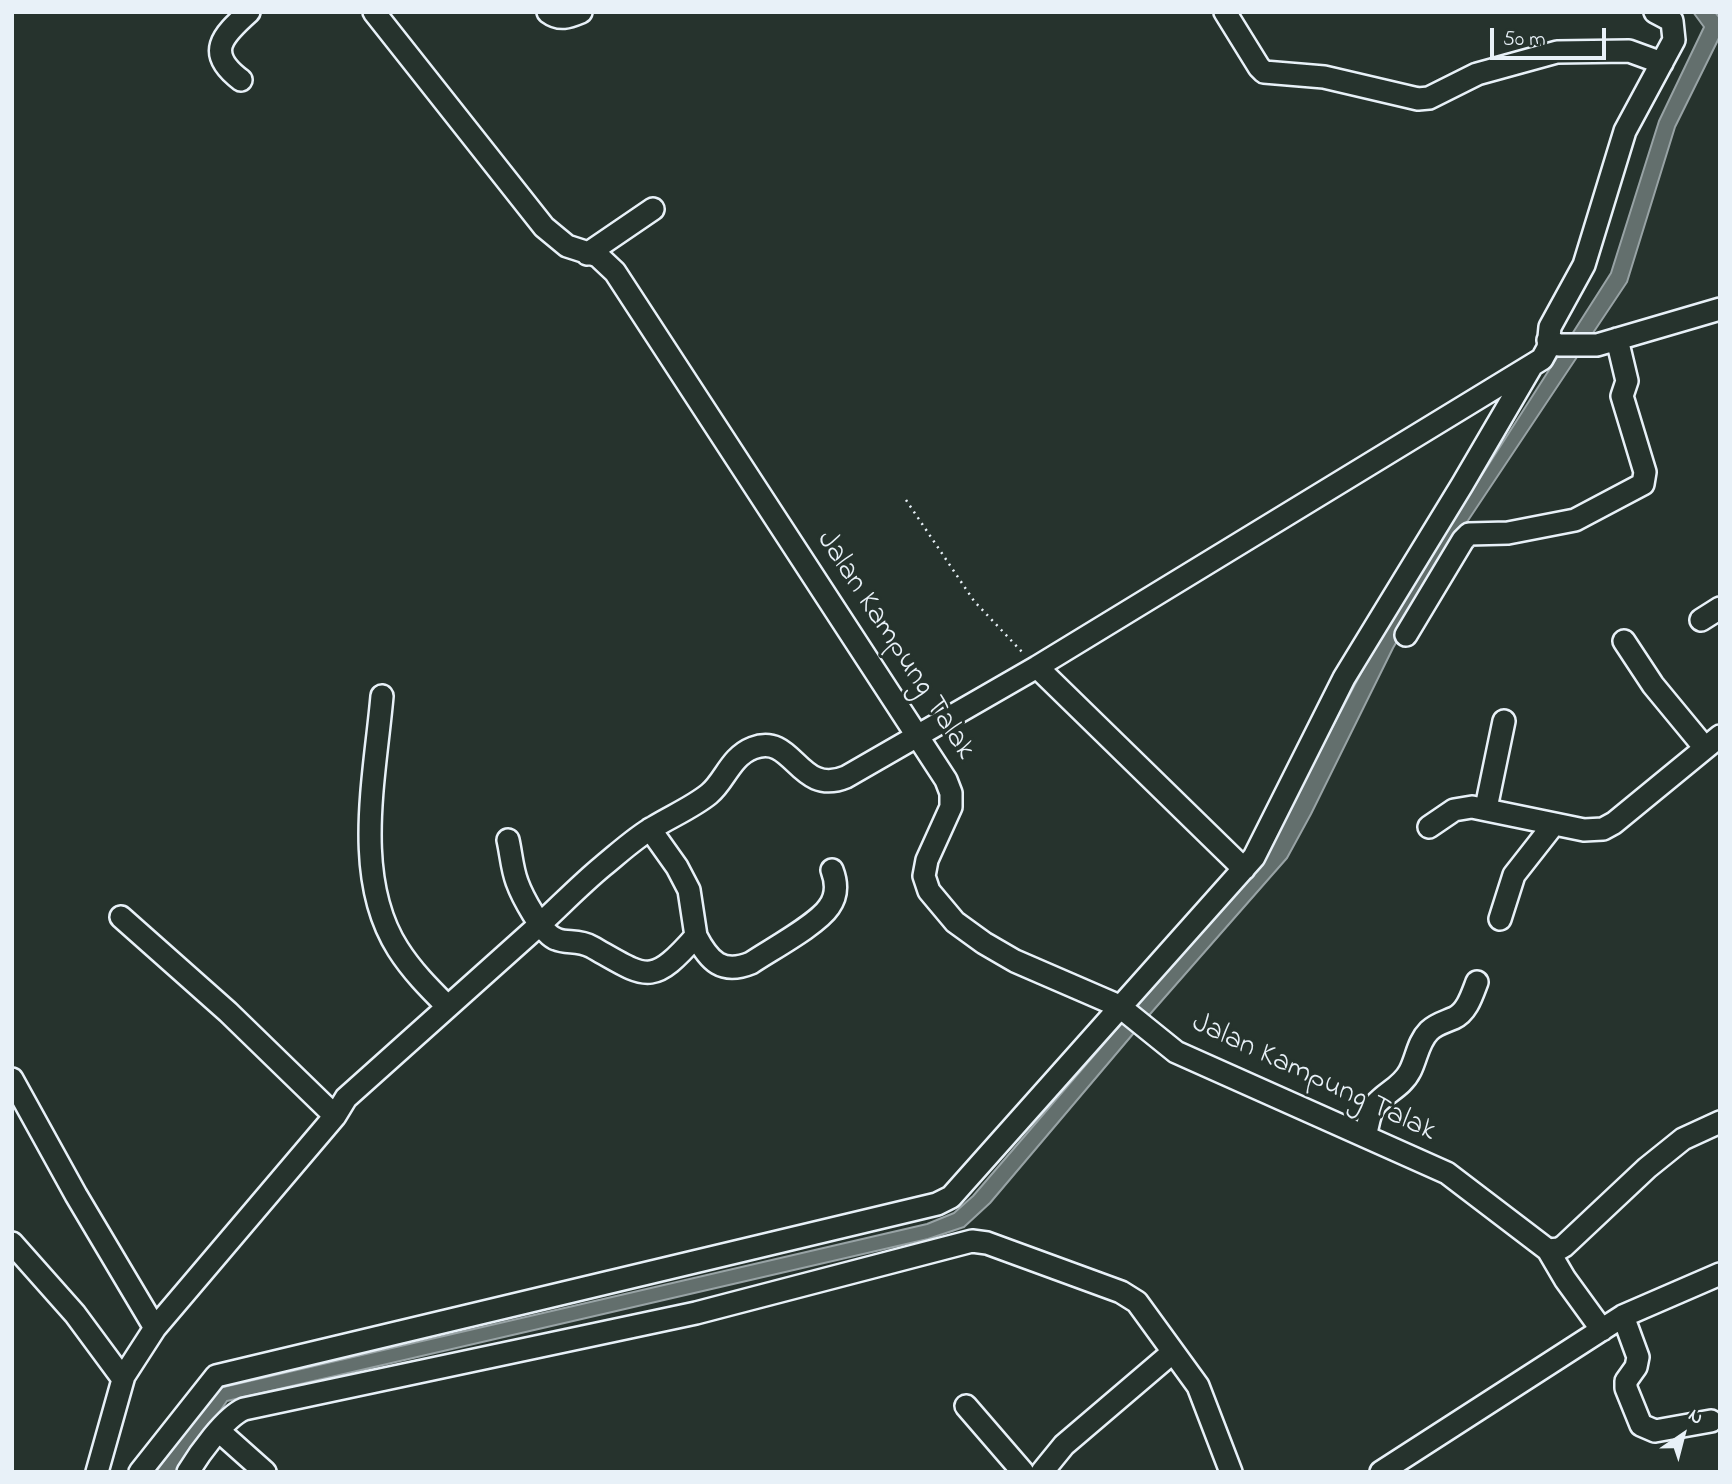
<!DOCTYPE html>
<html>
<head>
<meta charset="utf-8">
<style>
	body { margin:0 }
	#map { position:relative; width:1732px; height:1484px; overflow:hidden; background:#26332d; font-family:"Indie Flower",sans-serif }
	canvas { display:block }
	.frame { position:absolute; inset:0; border:14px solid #e8f1f8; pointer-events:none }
	.north { position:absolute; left:1648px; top:1400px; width:70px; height:70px; -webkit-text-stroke:5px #26332d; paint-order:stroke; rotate:35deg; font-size:19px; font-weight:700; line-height:28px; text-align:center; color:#e8f1f8 }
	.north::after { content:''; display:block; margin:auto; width:24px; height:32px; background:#e8f1f8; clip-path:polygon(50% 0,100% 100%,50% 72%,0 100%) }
	.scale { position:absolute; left:1490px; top:28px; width:116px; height:32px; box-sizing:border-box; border:4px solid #e8f1f8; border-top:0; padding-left:9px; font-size:21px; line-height:24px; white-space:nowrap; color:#e8f1f8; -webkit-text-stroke:5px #26332d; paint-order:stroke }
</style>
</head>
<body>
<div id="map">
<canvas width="1732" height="1484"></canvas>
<div class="frame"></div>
<div class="north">N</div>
<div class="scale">50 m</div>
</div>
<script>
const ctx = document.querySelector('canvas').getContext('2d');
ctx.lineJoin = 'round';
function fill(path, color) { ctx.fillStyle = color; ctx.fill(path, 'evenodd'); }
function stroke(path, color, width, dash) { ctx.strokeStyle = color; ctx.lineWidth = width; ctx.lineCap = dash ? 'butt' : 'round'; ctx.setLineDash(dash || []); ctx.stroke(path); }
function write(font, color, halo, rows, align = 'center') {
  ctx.font = font + ' "Indie Flower",sans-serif'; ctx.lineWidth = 6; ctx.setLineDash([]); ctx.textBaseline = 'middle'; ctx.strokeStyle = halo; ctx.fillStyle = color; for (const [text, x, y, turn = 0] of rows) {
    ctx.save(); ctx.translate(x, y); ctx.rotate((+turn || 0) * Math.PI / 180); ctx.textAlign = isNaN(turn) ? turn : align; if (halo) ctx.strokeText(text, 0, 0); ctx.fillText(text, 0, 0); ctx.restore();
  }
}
const water = new Path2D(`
	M1693,12H1715L1720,18V36L1675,127L1627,282L1465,525L1393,648L1311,814L1287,858L1144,1021L990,1203L964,1227L928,1239L227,1401L178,1472H156L215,1389L927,1224L954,1213L973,1196L1262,860L1388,622L1611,273L1659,121L1704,27Z`);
fill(water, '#636f6d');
stroke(water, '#98a3a5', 2);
const minor = new Path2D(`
	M374,12L544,227L567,246L598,256L615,272L946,780L951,793V807L927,860L924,876L929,891L955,922L984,943L1015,961L1119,1006L1176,1052L1447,1173L1548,1250L1565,1279L1602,1330
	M548,12C560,21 569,17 581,12
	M1225,12L1259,67L1264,72L1324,77L1418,99L1429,98L1477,74L1557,52L1629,51L1662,63
	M241,80C205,53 222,36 249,12
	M587,254L653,209
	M1548,340L1559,345H1597L1720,309
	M1701,620L1720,608
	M1406,635L1463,540L1469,534L1508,533L1575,520L1643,484L1645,472L1622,396L1627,381L1617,339
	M1624,641L1653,685L1705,748
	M1037,667L1244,869
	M382,696C375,777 352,877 398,949C412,971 429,988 447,1006
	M1486,808L1504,721
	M1429,827L1454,810L1472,807L1584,830L1603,829L1614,823L1720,736
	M508,840C511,853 512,869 517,882C522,896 542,934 556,939C567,944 578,939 592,947C647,978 651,987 696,936L689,890L677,867L650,829
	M121,917L228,1012L335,1116
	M1500,919L1514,875L1554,824
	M696,936C709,961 722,975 751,963C770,950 817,925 829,907C837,896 837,883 832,870
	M12,1079L76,1195L155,1328
	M1365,1136C1368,1127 1369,1113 1375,1105C1386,1092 1402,1087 1410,1071C1417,1057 1418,1042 1429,1031C1436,1024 1445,1022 1454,1018C1467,1012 1472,995 1477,982
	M12,1243L75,1314L123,1379
	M1548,1250L1559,1249L1564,1246L1647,1168L1683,1139L1720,1122
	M1623,1316L1638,1357L1636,1367L1626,1381V1388L1641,1425L1655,1431L1711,1421
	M966,1406L1023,1472
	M219,1431L265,1472
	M97,1472L124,1376L155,1328L335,1116L346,1098C409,1041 473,984 537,927C559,907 580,885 603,866C619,853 636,837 654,827C672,816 693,807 709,794C725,781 730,757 753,748C794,732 798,797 846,777L1037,667L1542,359L1548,348L1550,327L1584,265L1625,131L1674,40L1672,21L1655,12
	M140,1472L216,1376L937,1204L951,1197L1254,857L1344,678L1462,485L1531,367
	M188,1472C199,1454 225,1417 244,1409L696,1313L972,1241L987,1243L1121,1292L1137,1302L1198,1386L1231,1472
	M1042,1472L1064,1445L1173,1352
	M1381,1472L1623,1316L1720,1274`);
stroke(minor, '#e8f1f8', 26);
stroke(new Path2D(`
	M906,500L974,601L1023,653`), '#e8f1f8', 2.5, [2, 5]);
stroke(minor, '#26332d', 21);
write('30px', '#e8f1f8', '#26332d', [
	["Jalan Kampung Talak",894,646,57],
	["Jalan Kampung Talak",1313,1079,25]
]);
</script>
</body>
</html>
